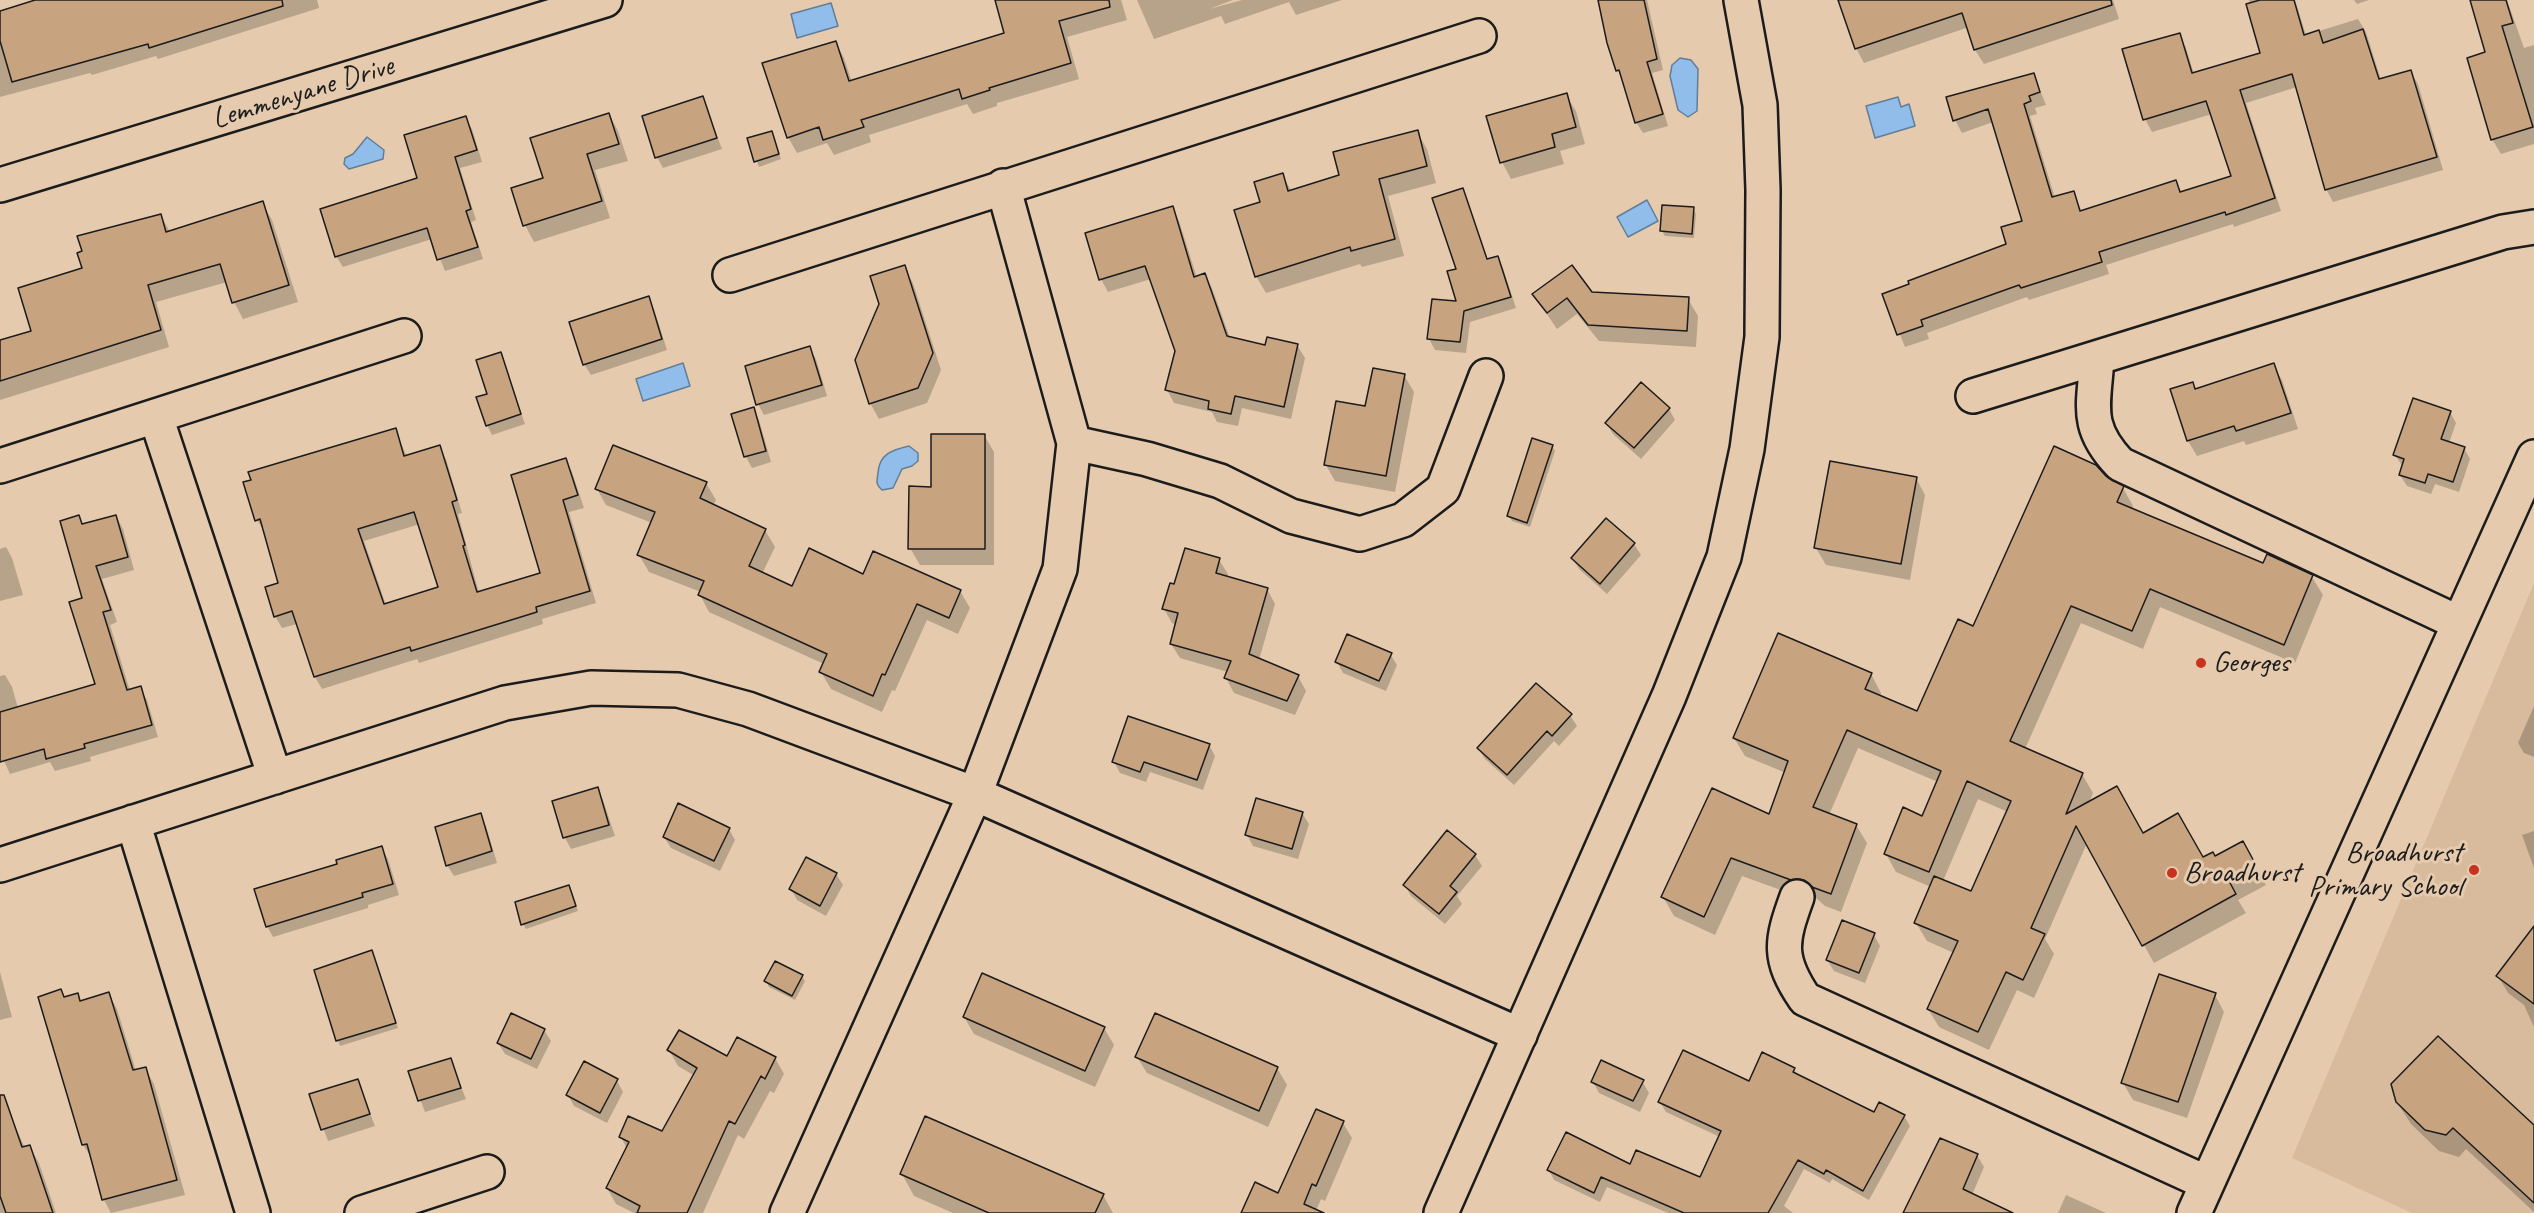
<!DOCTYPE html>
<html>
<head>
<meta charset="utf-8">
<style>
	body { margin:0 }
	canvas { display:block; background:#e5caad }
</style>
</head>
<body>
<canvas width="2534" height="1213"></canvas>
<script>
const ctx = document.querySelector('canvas').getContext('2d');
ctx.lineJoin = 'round';
function fill(path, color) { ctx.fillStyle = color; ctx.fill(path, 'evenodd'); }
function stroke(path, color, width, dash) { ctx.strokeStyle = color; ctx.lineWidth = width; ctx.lineCap = dash ? 'butt' : 'round'; ctx.setLineDash(dash || []); ctx.stroke(path); }
function write(font, color, halo, rows, align = 'center') {
  ctx.font = font + ' Caveat,sans-serif'; ctx.lineWidth = 6; ctx.setLineDash([]); ctx.textBaseline = 'middle'; ctx.strokeStyle = halo; ctx.fillStyle = color; for (const [text, x, y, turn = 0] of rows) {
    ctx.save(); ctx.translate(x, y); ctx.rotate((+turn || 0) * Math.PI / 180); ctx.textAlign = isNaN(turn) ? turn : align; if (halo) ctx.strokeText(text, 0, 0); ctx.fillText(text, 0, 0); ctx.restore();
  }
}
fill(new Path2D(`
	M2534,583V1213H2412L2292,1158Z`), '#d8bb9d');
const water = new Path2D(`
	M831,3L838,26L797,38L791,14Z
	M1680,58L1691,60L1698,69L1697,111L1688,117L1678,110L1670,76L1672,65Z
	M1898,97L1901,107L1909,104L1915,126L1875,138L1866,106Z
	M367,137L384,150L383,159L349,169L344,164L345,158L353,154Z
	M1647,200L1658,221L1628,237L1617,217Z
	M683,363L690,386L643,401L636,379Z
	M909,446L918,453V461L912,466L902,469L893,488L882,490C875,484 877,481 878,473C879,454 892,450 909,446Z`);
fill(water, '#91bdea');
stroke(water, '#627d98', 1.5);
fill(new Path2D(`
	M40,0H317L319,8L158,59L156,56L92,75L90,73L0,97V12Z
	M996,0H1121L1127,20L1067,37L1079,79L997,103V106L973,114L967,104L869,135L871,142L834,155L827,143L797,153L788,137L835,42L844,58L852,82L1006,34Z
	M1137,0H1233L1209,9L1242,0H1342L1296,15L1289,2L1225,24L1221,16L1154,39Z
	M1600,0H1647L1663,70L1652,73L1668,126L1643,133L1636,122L1624,82L1618,71Z
	M1852,0H2113L2119,19L1984,64L1975,50L1969,27L1864,63L1856,48Z
	M2249,0H2295L2306,35L2358,19L2366,32L2381,80L2410,71L2418,84L2443,170L2333,202L2326,189L2297,87L2246,103L2281,211L2234,227L2233,224L2106,265L2109,274L2029,300L2027,297L1927,333L1929,339L1905,347L1884,295L2008,245L2024,222L1993,122L1962,133L1955,120L2034,75L2046,105L2035,108L2037,114L2030,116L2055,198L2073,192L2082,212L2176,182L2182,193L2232,177L2212,114L2152,132L2145,119L2179,35L2186,48L2194,74L2261,54Z
	M2354,0H2369L2357,4Z
	M2483,0H2507L2524,48L2534,45V144L2501,154L2492,139Z
	M1566,95L1576,111L1585,144L1560,151L1564,164L1511,179L1502,162Z
	M702,98L722,149L663,168L657,157Z
	M609,114L618,131L628,161L595,170L610,218L534,242L525,225L545,179Z
	M465,118L472,129L482,162L460,168L476,220L471,222L483,259L445,271L432,239L343,267L336,256L419,179Z
	M771,132L781,159L759,167L749,139Z
	M1417,132L1427,149L1436,183L1388,196L1404,256L1362,267L1360,264L1266,293L1256,276L1262,203L1282,175L1292,192L1341,176Z
	M1462,190L1488,260L1497,257L1503,268L1516,308L1470,322L1466,353L1435,350L1429,339L1459,303Z
	M262,203L272,220L298,302L243,319L234,302L227,282L156,302L169,347L0,400V341L33,332L83,270L161,216L170,232Z
	M1172,208L1179,221L1197,278L1205,275L1212,288L1230,338L1266,347L1297,345L1305,358L1291,419L1242,408L1238,426L1217,422L1212,412L1174,403L1167,390L1176,351L1151,279L1108,292L1101,279Z
	M1693,209L1696,214L1694,238L1665,236L1662,231Z
	M904,267L913,283L941,370L927,403L879,419L870,403Z
	M1534,295L1688,299L1698,316L1696,347L1599,341L1577,314L1557,329Z
	M648,298L654,309L667,350L591,375L584,364Z
	M809,348L816,359L827,396L764,415L758,404Z
	M500,354L525,424L492,435L487,425L489,394Z
	M2273,365L2282,380L2298,429L2246,445L2244,441L2197,456L2188,441L2192,384L2196,391Z
	M1404,375L1414,392L1395,492L1335,481L1326,465L1366,408Z
	M753,409L759,420L771,462L752,468L746,457L733,415Z
	M1669,409L1675,420L1641,459L1613,434L1606,423Z
	M2450,412L2456,423L2449,443L2464,448L2470,459L2459,492L2435,484L2431,494L2407,486L2400,475L2403,467L2395,455Z
	M395,429L407,457L439,447L446,459L462,513L458,514L479,593L542,574L565,460L572,472L584,508L569,512L596,603L542,619L543,624L419,663L417,659L322,689L315,677L297,624L282,628L275,616L280,584L265,532L257,520ZM420,524L439,588L386,605L364,541Z
	M984,435L994,452V565H920L910,548L932,488Z
	M1552,446L1555,451L1530,527L1512,521L1509,516Z
	M1916,478L1925,495L1910,580L1826,565L1816,548Z
	M2105,478L2123,488L2133,506L2132,510L2264,565L2268,556L2312,577L2323,595L2295,663L2160,607L2143,649L2081,623L2025,749L2082,774L2093,793L2089,803L2143,834L2203,859L2214,858L2242,843L2266,885L2238,900L2246,913L2154,963L2087,843L2045,939L2054,954L2034,998L2017,990L1989,1050L1939,1027L1928,1009L1954,953L1927,941L1916,923L1931,887L1896,872L1886,854L1923,817L1938,782L1858,748L1829,815L1856,825L1867,843L1841,912L1825,906L1816,898H1803L1742,876L1715,935L1674,916L1663,897L1770,816L1786,773L1745,756L1734,738L1871,674L1881,693L1880,697L1918,713L1974,628ZM1978,799L2008,812L1972,893L1943,881Z
	M706,483L716,500L713,506L765,530L775,547L762,574L792,588L864,576L960,591L970,608L958,634L927,620L895,691L892,690L882,712L831,689L821,672L824,664L709,612L700,595L701,592L649,572L639,555L652,523L606,505L597,489Z
	M116,516L123,529L134,570L102,579L117,622L110,625L130,691L140,688L147,700L158,737L90,757L91,761L55,771L50,762L10,774L0,752V676L5,675L12,687L18,708L97,685L84,599L78,517L83,526Z
	M1606,520L1634,544L1641,555L1607,594L1579,569L1572,558Z
	M6,547L12,558L23,595L0,601V549Z
	M1219,560L1228,574L1227,578L1267,589L1275,604L1259,660L1298,676L1306,691L1295,715L1234,693L1226,678L1228,672L1180,658L1171,644L1177,625L1172,623L1164,609L1175,586Z
	M1390,654L1397,665L1386,691L1343,673L1337,662Z
	M2534,706V757L2524,753L2518,743Z
	M1570,715L1577,726L1559,746L1554,741L1514,785L1485,759L1478,748Z
	M1209,745L1215,756L1203,790L1150,772L1146,782L1120,773L1114,762Z
	M597,789L603,800L615,836L571,849L565,838L554,802Z
	M1302,813L1309,824L1298,859L1253,846L1247,835Z
	M480,815L486,826L497,863L454,876L447,865Z
	M729,829L735,840L720,871L671,848L664,837Z
	M2534,831V868L2522,835Z
	M381,848L388,859L399,895L368,905V908L273,937L267,926L339,866Z
	M1475,855L1482,866L1457,896L1462,904L1445,924L1411,896L1405,885Z
	M836,874L843,885L826,916L797,900L791,889Z
	M571,892L578,911L526,929L523,924Z
	M2534,932V1027L2524,1005L2508,993L2498,976Z
	M1874,935L1880,946L1865,983L1834,971L1827,960Z
	M372,952L398,1028L340,1046L316,971Z
	M0,972L12,1017L0,1020Z
	M802,976L805,981L795,1000L769,987L766,981Z
	M61,991L65,998L77,994L81,1002L109,994L117,1009L136,1071L145,1068L154,1084L185,1195L111,1213L104,1200L93,1160L83,1145L39,998Z
	M2215,995L2224,1012L2187,1118L2133,1100L2123,1083Z
	M964,1017L1104,1028L1114,1045L1095,1087L974,1034Z
	M544,1030L551,1041L537,1069L505,1054L498,1043Z
	M669,1050L727,1058H775L784,1074L774,1093L770,1091L744,1139L738,1135L703,1213H634L616,1204L607,1188L627,1149L621,1137L662,1133L695,1076L678,1066Z
	M1137,1057L1277,1068L1287,1085L1268,1127L1147,1073Z
	M450,1060L466,1099L425,1112L410,1072Z
	M1794,1069L1798,1076L1875,1114L1904,1116L1910,1126L1869,1200L1832,1179L1830,1183L1804,1169L1784,1206L1793,1213H1668L1607,1187L1600,1202L1554,1180L1549,1170L1630,1166L1700,1179L1720,1137L1666,1112L1660,1102L1750,1083Z
	M357,1080L375,1126L328,1141L311,1095Z
	M617,1081L623,1092L607,1123L574,1106L568,1095Z
	M1642,1081L1649,1093L1640,1112L1599,1093L1593,1082Z
	M2397,1102L2534,1127V1212L2466,1149L2459,1157L2439,1151L2411,1124Z
	M8,1110L25,1148L29,1146L39,1163L56,1213H0V1113Z
	M1343,1123L1352,1138L1325,1201L1321,1199L1315,1213H1243L1279,1195Z
	M1977,1155L1984,1167L1972,1195L2009,1213H1904Z
	M902,1174L1103,1195L1113,1213H953L914,1196Z
	M2066,1195L2106,1213H2058Z`), '#0003');
const building = new Path2D(`
	M35,0H282L283,6L149,48L148,44L12,82L0,41V11Z
	M995,0H1109L1110,7L1059,21L1071,63L989,88L990,90L962,99L959,89L861,120L864,127L823,140L819,127L787,138L762,63L836,41L849,81L1004,33Z
	M1598,0H1644L1657,59L1647,62L1663,114L1635,123L1619,70L1616,71L1607,43Z
	M1838,0H2111L2112,5L1974,50L1962,13L1855,49Z
	M2260,0H2294L2304,35L2319,30L2323,43L2363,29L2379,79L2411,70L2437,157L2325,190L2292,74L2240,90L2275,198L2226,215L2225,212L2099,252L2102,262L2021,288L2019,285L1921,320L1923,326L1897,335L1882,294L1909,284L1908,281L2006,244L2001,227L2022,221L1988,109L1953,121L1946,97L2034,73L2040,92L2029,96L2031,101L2024,104L2052,197L2074,191L2080,211L2176,180L2180,192L2231,176L2206,101L2143,120L2122,49L2180,33L2192,73L2260,53L2246,4Z
	M2470,0H2506L2513,23L2502,26L2533,127L2491,140L2467,58L2485,52Z
	M1567,93L1576,127L1552,134L1555,147L1500,163L1486,116Z
	M703,96L717,138L655,158L642,116Z
	M609,113L619,144L587,154L602,201L523,226L511,188L543,178L530,138Z
	M466,116L477,150L455,157L471,209L466,211L478,247L437,260L427,228L335,257L320,209L417,178L404,135Z
	M1418,130L1427,166L1379,179L1395,239L1351,251L1350,247L1255,277L1234,210L1260,202L1254,182L1283,173L1288,191L1339,175L1333,152Z
	M772,131L779,154L754,162L747,138Z
	M1463,188L1487,259L1498,256L1511,297L1464,311L1460,342L1427,339L1432,299L1456,301L1447,271L1456,269L1432,198Z
	M263,201L289,285L232,303L220,264L148,285L161,330L0,381V340L31,331L18,288L82,268L77,253L82,251L77,236L161,214L166,232Z
	M1662,205L1694,207L1692,234L1660,231Z
	M1173,206L1194,277L1205,273L1227,336L1265,345L1267,337L1298,344L1284,407L1235,396L1231,414L1208,409L1209,401L1165,390L1175,351L1145,266L1099,280L1085,233Z
	M905,265L933,353L918,388L869,404L855,360L879,304L870,276Z
	M1572,265L1592,292L1689,297L1687,331L1588,325L1567,298L1547,313L1532,294Z
	M649,296L662,339L583,365L569,322Z
	M810,346L822,385L756,405L745,366Z
	M501,352L521,414L486,426L476,397L487,394L476,360Z
	M2274,363L2291,413L2236,431L2234,426L2187,441L2170,389L2193,382L2195,389Z
	M1373,368L1405,374L1386,476L1324,465L1336,401L1365,406Z
	M1641,382L1670,408L1634,448L1605,423Z
	M2413,398L2451,411L2441,439L2465,447L2453,482L2428,474L2425,483L2399,475L2404,459L2393,455Z
	M754,407L766,451L744,457L731,414Z
	M396,428L404,456L440,445L457,500L452,502L465,545L463,546L477,592L540,573L511,475L566,458L578,495L563,500L590,591L536,607L537,612L411,651L410,647L314,677L292,611L274,617L265,587L278,583L260,519L255,521L243,482L251,480L248,472ZM414,512L438,587L384,604L358,529Z
	M931,434H985V549H908L909,486L931,487Z
	M1532,438L1553,445L1527,523L1507,516Z
	M613,445L707,482L700,498L766,529L749,566L792,586L809,548L863,574L873,551L961,590L949,618L917,604L885,675L882,674L873,696L819,672L827,654L698,595L704,581L637,555L655,512L595,489Z
	M2054,446L2096,465L2106,476L2124,486L2117,502L2263,563L2267,554L2313,575L2284,645L2150,589L2132,631L2071,606L2010,741L2083,773L2066,814L2117,786L2143,833L2178,813L2203,857L2213,852L2215,856L2243,841L2256,865L2229,881L2236,894L2142,946L2076,826L2031,928L2045,934L2023,980L2006,972L1978,1032L1927,1009L1958,941L1914,923L1934,876L1971,891L2011,801L1967,781L1929,872L1884,854L1903,807L1922,816L1941,771L1847,730L1813,807L1857,824L1831,894L1812,887L1804,880H1791L1731,858L1704,917L1661,897L1712,788L1769,814L1788,761L1733,738L1778,633L1872,673L1865,689L1917,711L1958,619L1973,626Z
	M1830,461L1917,477L1901,564L1814,548Z
	M79,515L82,524L116,515L128,557L96,566L111,610L103,612L127,690L141,686L152,725L84,744L85,748L46,759L44,749L0,762V712L95,684L69,602L82,598L60,521Z
	M1606,518L1635,543L1600,584L1571,558Z
	M1185,548L1220,558L1216,573L1268,588L1249,654L1299,675L1287,701L1224,678L1231,661L1170,644L1178,613L1162,609L1170,583L1174,584Z
	M1347,634L1392,653L1379,681L1335,662Z
	M1536,683L1572,714L1552,736L1547,731L1507,775L1477,748Z
	M1128,716L1210,744L1197,780L1144,762L1140,772L1112,762Z
	M598,787L609,825L563,838L552,801Z
	M1256,798L1303,812L1292,849L1245,835Z
	M678,803L730,828L714,861L663,837Z
	M481,813L492,851L446,866L435,827Z
	M1447,830L1476,854L1450,886L1457,892L1439,914L1403,885Z
	M382,846L393,884L362,893L363,897L266,927L254,889L337,864L336,860Z
	M806,857L837,873L820,906L789,889Z
	M569,885L576,906L521,925L515,902Z
	M1842,920L1875,933L1859,973L1826,960Z
	M2534,926V1004L2496,976Z
	M372,950L396,1023L336,1041L314,970Z
	M775,961L803,975L792,996L764,981Z
	M982,973L1105,1027L1085,1071L963,1017Z
	M2159,974L2216,993L2178,1102L2121,1083Z
	M61,989L64,997L78,993L80,1001L109,992L133,1070L146,1067L177,1180L102,1200L87,1144L82,1145L38,997Z
	M511,1013L545,1029L531,1059L497,1043Z
	M1155,1013L1278,1067L1259,1111L1135,1057Z
	M679,1030L727,1056L737,1037L776,1057L765,1079L761,1076L735,1124L729,1121L687,1213H637L640,1206L606,1188L629,1142L619,1137L628,1116L662,1131L697,1068L667,1050Z
	M2438,1036L2534,1125V1203L2453,1128L2446,1135L2425,1130L2396,1102L2391,1084Z
	M1683,1050L1749,1081L1762,1052L1795,1068L1793,1072L1874,1112L1879,1102L1905,1115L1863,1191L1826,1170L1824,1174L1798,1160L1768,1213H1684L1601,1177L1594,1193L1547,1170L1566,1132L1630,1164L1636,1150L1700,1177L1721,1131L1658,1102Z
	M451,1058L461,1088L418,1101L408,1071Z
	M1601,1060L1644,1080L1633,1101L1591,1082Z
	M584,1061L618,1079L600,1113L566,1095Z
	M358,1079L370,1114L321,1130L309,1094Z
	M0,1095H4L22,1147L30,1145L53,1213H6L0,1196Z
	M1316,1109L1344,1121L1316,1186L1312,1184L1304,1204L1324,1213H1241L1255,1182L1278,1193Z
	M925,1116L1104,1194L1095,1213H989L900,1174Z
	M1940,1138L1978,1154L1963,1189L2013,1213H1903Z`);
fill(building, '#c7a380');
stroke(building, '#1c1c1c', 1.5);
const minor = new Path2D(`
	M730,275L1479,36
	M2097,358C2094,406 2084,426 2120,464L2459,623
	M1973,396L2503,232L2534,227
	M156,417L275,777
	M1074,443L1147,459L1220,481L1291,516L1360,534L1403,520L1443,489L1486,376
	M0,466L404,336
	M133,822L253,1213
	M0,865L505,703L591,688L678,690L748,709L975,794L1520,1035
	M1797,897C1781,941 1777,958 1805,999L2207,1183
	M362,1213L487,1172
	M787,1213L975,794L1060,569L1074,443L1003,186
	M2194,1213L2534,457`);
const tertiary = new Path2D(`
	M0,185L605,0
	M1441,1213L1669,696L1724,557L1747,449L1762,337L1763,190L1760,105L1741,0`);
stroke(minor, '#1c1c1c', 38);
stroke(tertiary, '#1c1c1c', 38);
stroke(minor, '#e5caad', 33);
stroke(tertiary, '#e5caad', 33);
for (const [x, y, r, color] of [
	[2201,663,6,"#c8321e"],
	[2474,870,6,"#c8321e"],
	[2172,873,6,"#c8321e"]
]) { const dot = new Path2D(); dot.arc(x, y, r, 0, 2 * Math.PI); ctx.fillStyle = color; ctx.fill(dot); stroke(dot, '#e5caad', 2); }
write('30px', '#1c1c1c', '#e5caad', [
	["Lemmenyane Drive",303,93,-17]
]);
write('30px', '#1c1c1c', '#e5caad', [
	["Georges",2213,663],
	["Broadhurst",2462,853,"right"],
	["Primary School",2462,887,"right"],
	["Broadhurst",2184,873]
], 'left');
</script>
</body>
</html>
